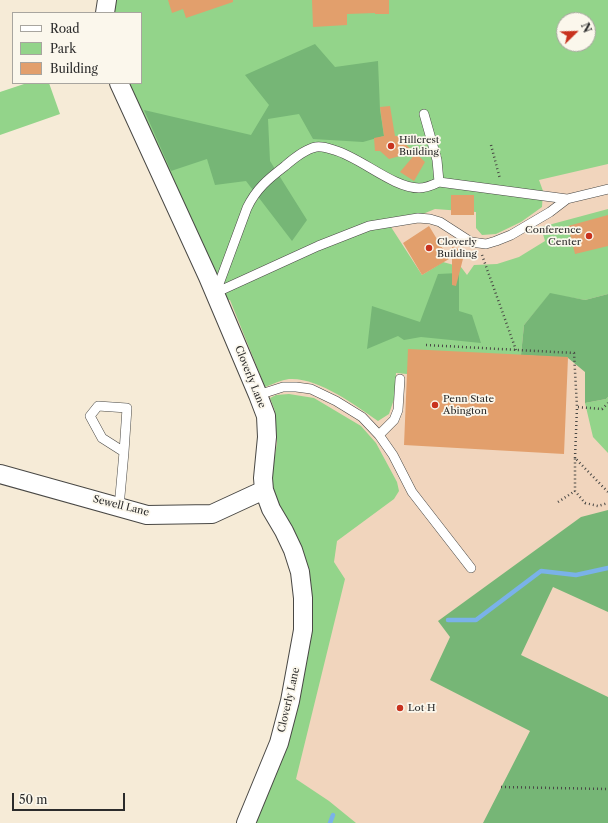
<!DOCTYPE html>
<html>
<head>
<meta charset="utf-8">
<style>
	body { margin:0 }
	#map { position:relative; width:608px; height:823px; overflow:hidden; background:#f6ebd7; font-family:"Libre Caslon Text",serif }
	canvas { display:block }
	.legend { position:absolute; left:12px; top:12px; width:130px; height:72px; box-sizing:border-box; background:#fbf7ec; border:1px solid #a8a59f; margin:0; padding:5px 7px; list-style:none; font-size:12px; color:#2b2b2b }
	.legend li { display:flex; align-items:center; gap:8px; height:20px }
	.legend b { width:20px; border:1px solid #a8a59f }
	.north { position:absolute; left:556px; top:12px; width:40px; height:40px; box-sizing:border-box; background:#fbf7ec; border:1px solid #a8a59f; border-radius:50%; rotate:67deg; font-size:11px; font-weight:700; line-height:16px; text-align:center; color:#2b2b2b }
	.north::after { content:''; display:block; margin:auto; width:14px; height:18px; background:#c8321e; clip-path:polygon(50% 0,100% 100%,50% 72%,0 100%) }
	.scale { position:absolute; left:12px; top:793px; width:113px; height:18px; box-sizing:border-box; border:2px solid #2b2b2b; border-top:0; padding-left:5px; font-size:12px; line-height:14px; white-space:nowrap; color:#2b2b2b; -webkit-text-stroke:3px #fbf7ec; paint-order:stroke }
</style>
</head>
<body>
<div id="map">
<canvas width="608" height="823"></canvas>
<ul class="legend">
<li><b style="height:5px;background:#fff"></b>Road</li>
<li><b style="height:11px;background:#93d48a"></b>Park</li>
<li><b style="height:11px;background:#e29f6c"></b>Building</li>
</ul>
<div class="north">N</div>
<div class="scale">50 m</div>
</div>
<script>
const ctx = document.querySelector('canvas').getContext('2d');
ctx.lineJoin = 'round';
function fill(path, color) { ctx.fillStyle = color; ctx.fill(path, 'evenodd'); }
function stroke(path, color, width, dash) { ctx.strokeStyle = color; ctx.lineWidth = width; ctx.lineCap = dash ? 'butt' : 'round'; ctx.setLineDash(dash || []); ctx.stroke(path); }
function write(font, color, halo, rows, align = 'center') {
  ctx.font = font + ' "Libre Caslon Text",serif'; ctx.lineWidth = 3.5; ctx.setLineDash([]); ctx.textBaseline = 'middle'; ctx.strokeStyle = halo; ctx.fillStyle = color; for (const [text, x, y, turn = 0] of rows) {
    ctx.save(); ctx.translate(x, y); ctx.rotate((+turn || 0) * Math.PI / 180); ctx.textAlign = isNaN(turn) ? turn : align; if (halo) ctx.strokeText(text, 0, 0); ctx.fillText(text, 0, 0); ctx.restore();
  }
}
fill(new Path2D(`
	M427,0H608V823H246L279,743L303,598L271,509L267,437L215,293ZM564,20H588V44H564Z`), '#f1d5bd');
fill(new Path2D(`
	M117,0H608V164L539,180L543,191L542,207L521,222L496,234L482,235L476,228V212L435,209L391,227L422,275L443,262L461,267L467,275L474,265L497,264L519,257L545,241L541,227L608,209V294L585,300L550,294L524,325L521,355L407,374L396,373L395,396L389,414L378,421C355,405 318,377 289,379C281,380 273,384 265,387L230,300H228L128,83H141V13H113V9ZM564,20H588V44H564Z
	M27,83H49L60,114L0,135V92Z
	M289,394L314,398L361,426L376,443L397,482L399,491L394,499L337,541L334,562L345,579L296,779L329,801L356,823H250L311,638L273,495L271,480L277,443L276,430L275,411L270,398L276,395Z
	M608,397V453L593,437L585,403L606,399Z`), '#93d48a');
fill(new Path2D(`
	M315,44L335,67L378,61L380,110L384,136L363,142L313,139L299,114L268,119L270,161L307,220L292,241L246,181L215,185L207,159L171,171L144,110L251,135L269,105L245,75Z
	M459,273V311L472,315L481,343L421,337L404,340L398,336L367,349L372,306L420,322L438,274Z
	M550,293L585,300L608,294V397L606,399L585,403V372L568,358L521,355L524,325Z
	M608,510V612L553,587L521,655L608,697V823H483L530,731L430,680L450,637L438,621L581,517Z`), '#76b676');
stroke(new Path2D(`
	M448,620H476L541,571L576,575L608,568
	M330,823L333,815`), '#7ab2e9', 4.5);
fill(new Path2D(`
	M168,0H233V2L186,18L183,9L172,13Z
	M312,0H389V14H375V13L347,14V25L313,27Z
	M390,106L395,136H401L402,141L414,152L389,159L380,151H375L374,138L384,136L380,107Z
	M416,153L425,162L414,181L400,172Z
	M451,195H474V215H451Z
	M608,215V246L575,254L568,226Z
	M429,226L449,259L422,275L403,243Z
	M452,247L465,251L456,286L452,285Z
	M408,349L568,357L564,454L404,445Z`), '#e29f6c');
const service = new Path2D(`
	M424,114L437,160L439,182
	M216,292L247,208C256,189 268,179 285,166C293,159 305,149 316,147C321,146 328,148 334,150C360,157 393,188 419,188C426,188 433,185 439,182L567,199
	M215,293L318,246L369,226L418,218L430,219L440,222L471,242L486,244L496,241L511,235L550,212L567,199L608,189
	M258,395L283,387H296L311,389L336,401L362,417L379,435L393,455L412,492L471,568
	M379,435L394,420L398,410L400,379
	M119,507L124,452L102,438L90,416L98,406L127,408L124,452`);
const minor = new Path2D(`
	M105,13L107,0
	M119,83L208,277L258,395L266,416L267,437L263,478L264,490L271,509L284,531L293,550L300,572L303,598V630L290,701L279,743L246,823
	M0,474L147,515L212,514L264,490`);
stroke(service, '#494845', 10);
stroke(minor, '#494845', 20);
stroke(new Path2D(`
	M491,145L500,179
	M482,255L516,350
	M426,345L574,353L577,407
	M575,458L577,407L602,409L608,403
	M608,492L575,458V491L585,503L598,506L608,503
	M558,502L575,491
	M501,787L608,789`), '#494845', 2.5, [1, 3]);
stroke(service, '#fff', 9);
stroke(minor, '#fff', 18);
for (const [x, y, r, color] of [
	[391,146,4,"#c8321e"],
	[589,236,4,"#c8321e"],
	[429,248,4,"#c8321e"],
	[435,405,4,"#c8321e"],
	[400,708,4,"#c8321e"]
]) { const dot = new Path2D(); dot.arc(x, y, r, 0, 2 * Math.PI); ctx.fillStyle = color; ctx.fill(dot); stroke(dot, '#fbf7ec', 1.5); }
write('10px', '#2b2b2b', '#fbf7ec', [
	["Hillcrest",399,140],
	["Building",399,152],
	["Conference",581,230,"right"],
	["Center",581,242,"right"],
	["Cloverly",437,242],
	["Building",437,254],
	["Penn State",443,399],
	["Abington",443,411],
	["Lot H",408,708]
], 'left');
write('10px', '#2b2b2b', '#fbf7ec', [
	["Cloverly Lane",250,377,68],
	["Sewell Lane",121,506,14],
	["Cloverly Lane",289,700,-77]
]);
</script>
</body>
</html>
